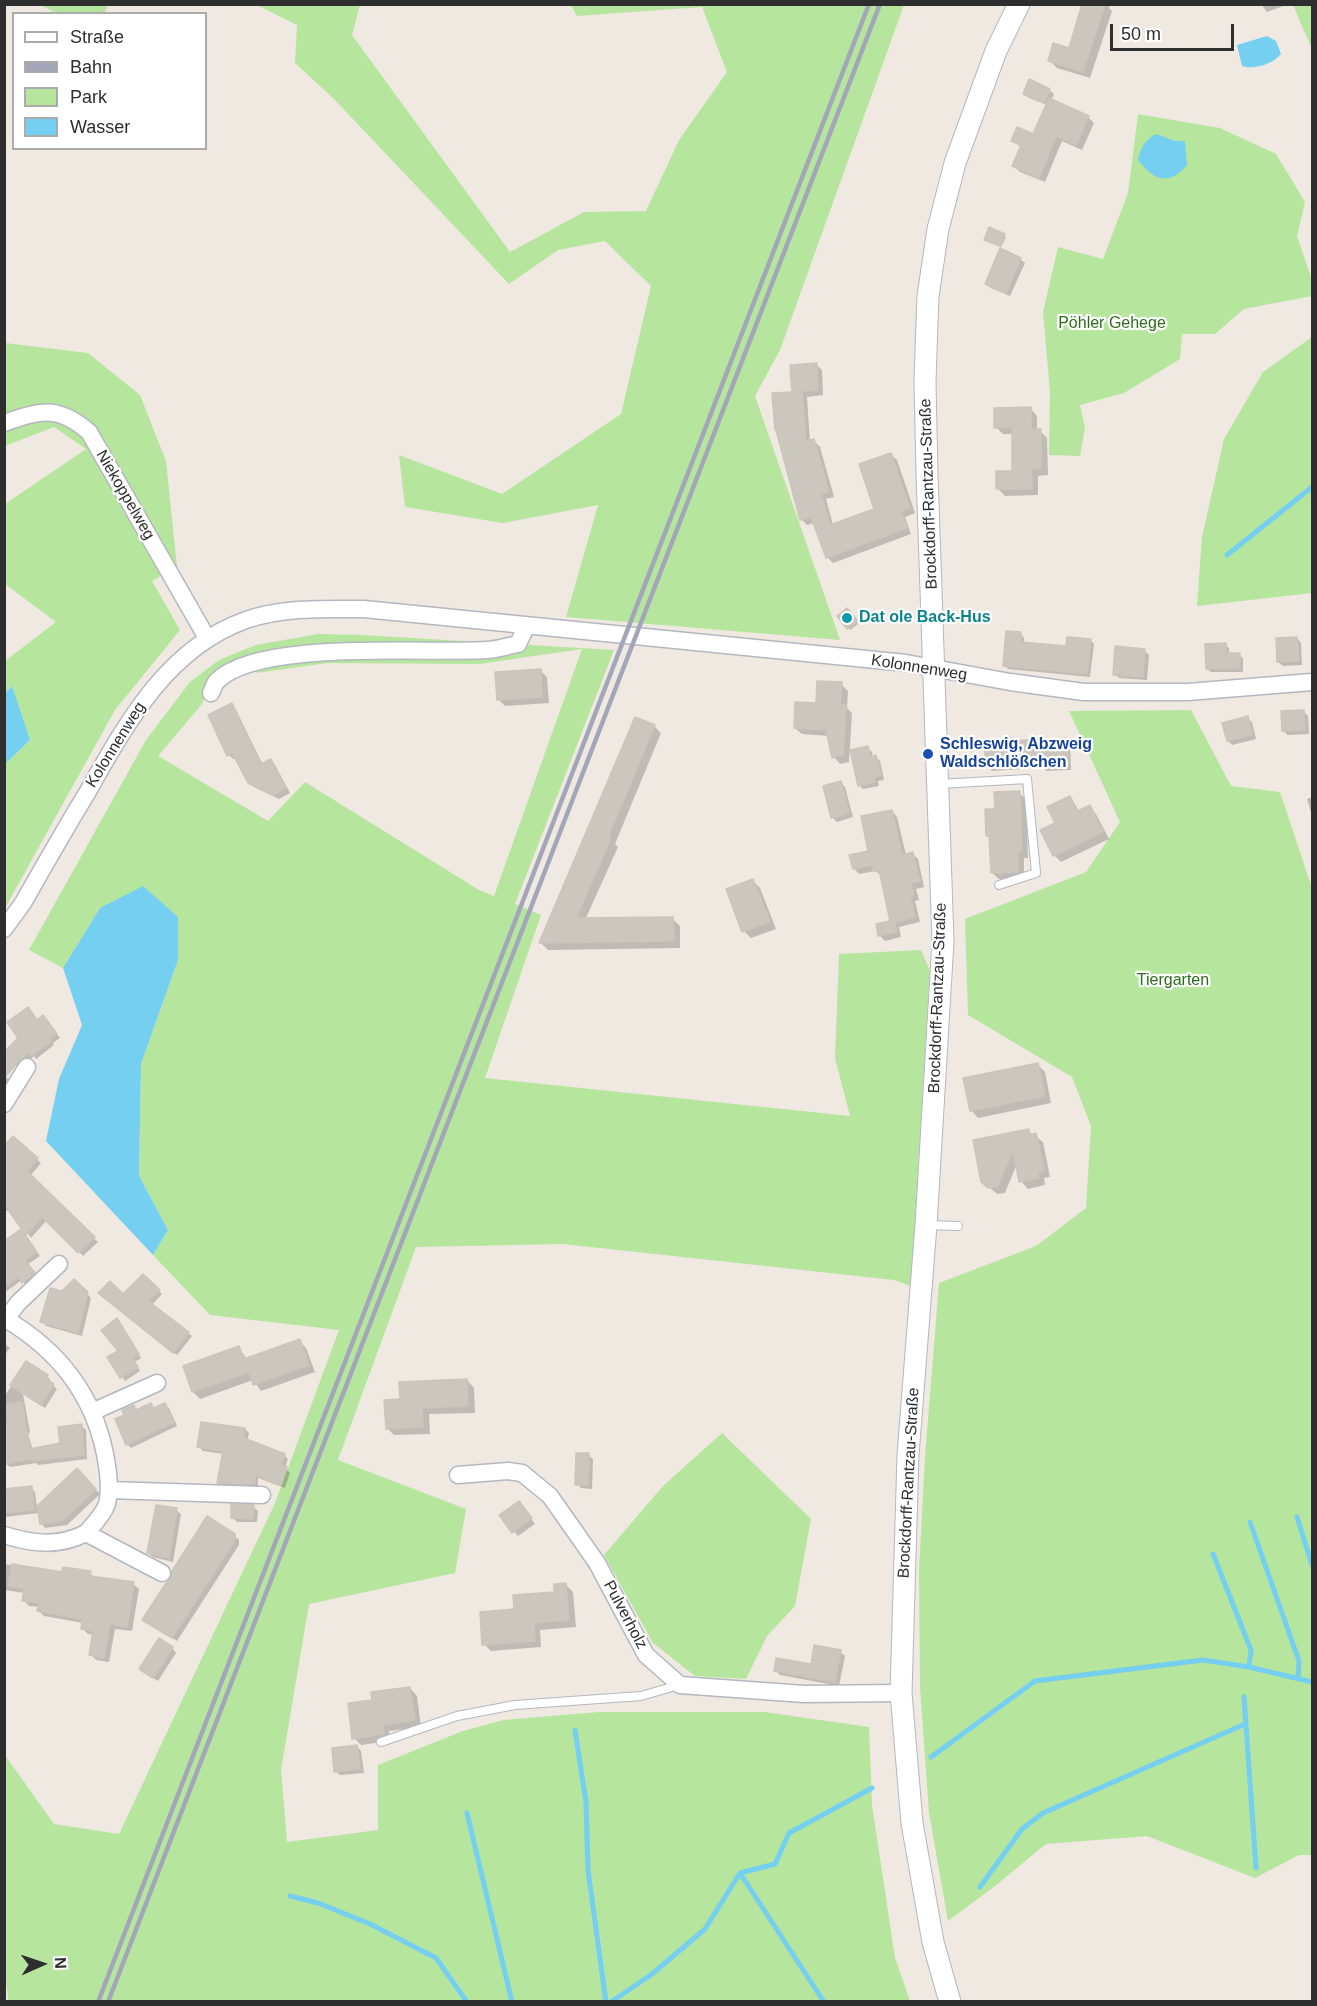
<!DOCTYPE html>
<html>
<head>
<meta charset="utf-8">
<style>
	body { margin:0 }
	#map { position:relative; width:1317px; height:2006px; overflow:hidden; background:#efe9e1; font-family:Arial,sans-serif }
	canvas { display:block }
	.frame { position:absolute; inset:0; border:6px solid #2e2e2e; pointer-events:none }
	.legend { position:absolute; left:12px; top:12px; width:195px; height:138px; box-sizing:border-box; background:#fff; border:2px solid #ababab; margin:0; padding:8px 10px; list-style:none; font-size:18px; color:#2e2e2e }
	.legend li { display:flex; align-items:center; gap:12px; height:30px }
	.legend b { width:30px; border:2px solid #ababab }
	.north { position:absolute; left:12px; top:1934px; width:60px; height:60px; -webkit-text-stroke:4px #fff; paint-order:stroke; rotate:87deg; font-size:16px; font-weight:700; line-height:24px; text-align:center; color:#2e2e2e }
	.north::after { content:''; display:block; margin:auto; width:21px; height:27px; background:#2e2e2e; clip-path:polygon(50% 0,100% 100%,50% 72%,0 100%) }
	.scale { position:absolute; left:1110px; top:24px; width:124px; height:27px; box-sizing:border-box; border:3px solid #2e2e2e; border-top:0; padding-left:8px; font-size:18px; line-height:21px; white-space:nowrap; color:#2e2e2e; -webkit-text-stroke:4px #fff; paint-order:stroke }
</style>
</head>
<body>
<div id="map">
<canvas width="1317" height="2006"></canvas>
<div class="frame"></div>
<ul class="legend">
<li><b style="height:8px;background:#fff"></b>Straße</li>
<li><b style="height:8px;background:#a3a6b8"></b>Bahn</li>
<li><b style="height:16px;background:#b6e59e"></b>Park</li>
<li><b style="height:16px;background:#75cff0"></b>Wasser</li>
</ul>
<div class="north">N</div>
<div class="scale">50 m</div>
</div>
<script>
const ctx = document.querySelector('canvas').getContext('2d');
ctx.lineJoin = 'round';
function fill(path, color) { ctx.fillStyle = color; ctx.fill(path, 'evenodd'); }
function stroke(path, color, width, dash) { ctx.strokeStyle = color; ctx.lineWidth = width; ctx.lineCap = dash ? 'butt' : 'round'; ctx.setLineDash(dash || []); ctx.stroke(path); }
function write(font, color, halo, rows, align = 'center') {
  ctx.font = font + ' Arial,sans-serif'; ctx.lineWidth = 4.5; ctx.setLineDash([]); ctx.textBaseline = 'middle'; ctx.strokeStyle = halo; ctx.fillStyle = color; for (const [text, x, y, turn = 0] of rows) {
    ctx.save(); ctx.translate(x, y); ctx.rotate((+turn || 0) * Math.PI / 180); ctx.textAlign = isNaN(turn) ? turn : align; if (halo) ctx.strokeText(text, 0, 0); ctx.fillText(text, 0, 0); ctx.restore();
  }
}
fill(new Path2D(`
	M41,5H108L104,14L56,13Z
	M257,5H360L352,35L510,252L584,212L646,211L679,140L727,72L702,7L577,16L571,5H904L780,350L755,396L840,640L566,617L598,505L503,523L405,507L399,455L502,494L621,414L651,286L605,241L558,250L509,284L334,99L295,63L297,25Z
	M1293,5H1312V52V49Z
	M1138,114L1220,128L1276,154L1305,202L1297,236L1312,280V296L1244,309L1215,334H1182L1180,359L1124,393L1080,405L1085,428L1080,456L1049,455L1050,391L1043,312L1058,247L1103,259L1128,193Z
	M1312,337V593L1197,606L1202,537L1224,439L1263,372Z
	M5,343L88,353L140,395L166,461L177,567L152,581L180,630L115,710L5,908V764L30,740L11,686L5,693V661L56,622L5,584V504L86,449L54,427L5,446Z
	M318,634L362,635L614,650L515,904L541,915L485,1078L850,1116L835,1058L839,954L921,950L930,971L911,1286L894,1280L563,1244L416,1247L338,1460L466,1509L455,1573L309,1604L281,1770L287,1842L378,1830V1765L463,1731L503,1720L599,1712H764L869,1727L872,1805L895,1958L910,2001H7L8,1999L4,1958V1754L54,1824L119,1834L275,1503L339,1330L210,1315L153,1255L168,1230L139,1176L141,1064L178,960L100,908L63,968L29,950L146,740L190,682L219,660L256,645ZM582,649L494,896L479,890L305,782L268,821L158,756L202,704L210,682L251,660L257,673L327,663L479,664Z
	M1191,710L1231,786L1280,792L1312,888V1855H1299L1255,1878L1147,1836L1046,1844L995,1886L948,1921L929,1813L920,1687L919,1571L925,1457L939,1283L1036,1246L1086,1208L1091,1126L1072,1077L968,1015L965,919L1086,872L1120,822L1069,711Z
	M722,1433L811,1519L795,1606L767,1636L746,1679L695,1676L653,1643L604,1555L663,1486Z`), '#b6e59e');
fill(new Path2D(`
	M1267,36L1276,41L1281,54C1273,64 1254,70 1242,66L1237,45Z
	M1156,134L1175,141H1185L1187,165C1169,186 1154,181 1138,160C1141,147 1144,141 1156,134Z
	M12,686L30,740L5,764V693Z
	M143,886L178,917V960L141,1064L139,1176L168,1230L153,1255L46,1141L59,1079L82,1025L63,968L100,908Z`), '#75cff0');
fill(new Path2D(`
	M1084,4H1110L1109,8L1112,11L1090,78L1057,68L1050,61L1070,50Z
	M1261,4H1286V5L1267,12Z
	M1049,90L1054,94L1051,101L1088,117L1094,123L1082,150L1062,141L1045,182L1020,172L1014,166L1022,148L1012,140L1034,136L1047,105L1029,98L1025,93Z
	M1004,235L1006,237L1001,247L987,241Z
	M1020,259L1025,263L1010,296L991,288L986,283Z
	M816,364L822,370L823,395L807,397L810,442L814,441L820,447L834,497L826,499L833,525L876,510L891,455L897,460L915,513L905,517L911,534L833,563L827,557L814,523L807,525L801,519L794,393Z
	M1030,408L1037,416V431H1040L1047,438L1048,475L1038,476V495L1005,496L998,489L1014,472L1013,434H1003L996,427Z
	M847,610L858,624L850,630L839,616Z
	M1021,634L1024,638V644L1068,648L1090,640L1094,644L1090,677L1008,669L1004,665Z
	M1297,638L1301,643L1302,665L1283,666L1278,662Z
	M1225,645L1229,648V655H1239L1243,658V672H1211L1207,669Z
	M1144,650L1149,655L1147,680L1119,678L1115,674Z
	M540,670L547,677L549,703L505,706L498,699Z
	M841,684L848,691L847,708L852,713L849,762L840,764L834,757L829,736L802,734L795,728Z
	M231,705L236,710L263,765L271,761L275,765L290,793L279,799L254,787L249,782L236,758L233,759L229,755Z
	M1303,711L1308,716L1309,734L1288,735L1283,731Z
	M1247,718L1252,722L1256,739L1232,745L1228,741Z
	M654,726L661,733L615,844L618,847L585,920L673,919L680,926V948L548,950L541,943Z
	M1066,740L1070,744L1071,770L1046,771L1043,767L1033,768L1028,763L1022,751L1023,769L992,771L988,767L986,743Z
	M867,747L872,752L873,758L876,757L880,761L884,780L878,781L879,786L863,789L859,785Z
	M841,783L845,787L853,817L837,822L832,817Z
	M1019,793L1026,799L1028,858H1024V878L999,879L992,873L991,839L988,836L996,810Z
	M1312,797V816L1307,799Z
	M1070,798L1080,812L1089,807L1096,814L1109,839L1061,862L1054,855L1057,823Z
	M892,811L897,817L906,855L913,854L918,859L924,887L916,889L919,900L915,901L920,922L899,927L901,937L885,941L879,935L892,922L881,875L875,871L859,874L854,868L870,852Z
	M753,881L760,888L776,929L751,938L744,931L728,890Z
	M37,1021H47L60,1038L53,1043L54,1045L36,1059L34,1056L20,1068L5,1053Z
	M1038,1065L1045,1072L1051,1103L978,1118L971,1110Z
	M4,1075L12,1083L4,1095Z
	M1028,1131L1043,1142L1050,1177L1044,1178L1045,1185L1028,1189L1021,1181L1017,1164L1005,1193L997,1194L983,1182Z
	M13,1139L41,1163L30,1176L98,1242L83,1256L47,1220L31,1238L10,1209L4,1213V1149Z
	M25,1235L40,1256L28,1264L37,1277L27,1286L22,1280L4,1293V1248Z
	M143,1276L162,1294L151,1306L192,1336L177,1355L104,1297L123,1296Z
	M74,1281L91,1298L82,1336L46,1326L42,1322Z
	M120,1323L141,1358L135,1362L140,1371L125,1381L109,1358L120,1351Z
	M299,1341L306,1348L315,1372L261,1391L253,1380L200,1399L193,1392L185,1367L239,1348L247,1359Z
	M4,1343L10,1348L4,1356Z
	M26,1363L47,1376L50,1380L49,1382L57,1389L45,1408L23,1394L30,1432L28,1434L33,1450L61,1445L81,1426L86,1430L87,1459L38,1465L36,1463L10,1467L4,1462V1397Z
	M467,1380L474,1388L475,1413L429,1414L430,1434L394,1435L387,1428L402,1400Z
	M151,1405L155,1409L165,1405L169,1408L177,1426L131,1448L127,1444L126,1416L133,1407L138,1411Z
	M245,1429L249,1433L247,1441L284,1455L288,1459L285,1468L290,1473L285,1488L258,1478V1488L222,1486L219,1483L224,1454L203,1451L199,1447Z
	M588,1455L593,1459L592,1489L581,1488L577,1484Z
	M77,1470L100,1494L67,1525L45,1528L41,1523L39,1513L4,1517V1491L31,1488L35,1492L37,1508Z
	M253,1507L258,1511L257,1522H237L232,1517Z
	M523,1507L535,1524L518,1536L501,1516Z
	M176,1510L181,1514L173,1562L153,1557L148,1553Z
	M234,1536L239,1540V1545L177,1641L144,1620L172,1579Z
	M4,1564L63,1574L90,1573L95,1578L133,1584L139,1589L132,1631L115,1629L109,1662L96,1660L90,1654L94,1635L88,1634L82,1628L83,1623L44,1616L39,1611L40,1607L29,1606L24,1600L25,1593L4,1590Z
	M566,1585L573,1592L576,1627L540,1630L541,1647L491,1651L484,1644L516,1610L556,1594Z
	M172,1648L176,1653L158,1681L145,1673Z
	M840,1652L845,1656L839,1686L780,1675L775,1670L812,1666Z
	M410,1688L417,1696L421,1727L389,1731L390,1741L361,1745L354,1738L374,1701Z
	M357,1746L361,1751L364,1773L340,1775L335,1771Z`), '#0003');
stroke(new Path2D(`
	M1227,555L1312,487
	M1297,1517L1312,1565
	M1250,1522L1299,1661L1298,1679
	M1213,1554L1251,1650L1249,1667
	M1244,1697L1256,1868
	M575,1730L586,1802L588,1870L606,2002
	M931,1757L1035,1681L1203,1660L1249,1667L1312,1682
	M467,1813L512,2002
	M740,1873L824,2002
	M980,1887L1022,1829L1043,1813L1245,1724
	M290,1896L318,1903L370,1924L436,1958L467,2002
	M611,2002L652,1974L705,1929L740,1873L775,1864L789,1833L872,1788`), '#75cff0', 5);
const building = new Path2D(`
	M1082,4H1105L1083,72L1048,61L1053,43L1069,48Z
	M1029,79L1050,89L1044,103L1023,94Z
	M1049,98L1089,116L1076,145L1056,136L1039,178L1012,166L1021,145L1011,141L1017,127L1033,134Z
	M989,227L1005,234L1000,246L984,240Z
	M1000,248L1021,258L1006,293L985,284Z
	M817,363L818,390L802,391L806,441L814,439L829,492L821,494L830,525L874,509L859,464L891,453L910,508L901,511L907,528L826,558L811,517L800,520L776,430H775L772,393L792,392L790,365Z
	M1031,407V429H1041V469H1031L1032,489H996V471H1012V427L994,428V408Z
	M847,608L858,621L847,629L837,616Z
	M1006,631L1021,632V642L1066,646L1067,637L1091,639L1087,674L1003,666Z
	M1297,637L1299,661L1277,662L1276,638Z
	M1226,643V653H1240V668L1206,669L1205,644Z
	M1115,646L1145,649L1143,677L1113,675Z
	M541,669L542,697L497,700L495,672Z
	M817,681L842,682L840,704L846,705L843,755L832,758L826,730L794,728L795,702L816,703Z
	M232,703L261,764L271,759L286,788L273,795L248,783L232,753L227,756L208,715Z
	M1304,710L1305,730L1282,731L1281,711Z
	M1248,716L1252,735L1227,741L1222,723Z
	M635,717L655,725L608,837L611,838L576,918L673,917L674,941L539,943Z
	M1067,738L1068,766L1040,767V763L1027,764L1018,746L1019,765L986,767L984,742Z
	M868,746L870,757L876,755L881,775L874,777L875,782L858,786L850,750Z
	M841,781L849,813L831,818L823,786Z
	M1020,791L1022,852H1018V872L991,873L989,836H986L985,809H995L994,792Z
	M1070,796L1078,811L1090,805L1103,832L1053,856L1040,830L1055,823L1047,807Z
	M892,810L902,855L913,852L920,881L911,883L914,895L910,896L915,917L895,922L897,932L878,936L876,924L890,921L879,870L873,871L872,865L853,869L849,855L868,851L861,816Z
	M753,879L770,922L742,932L726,889Z
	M28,1007L37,1020L43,1015L57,1034L50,1039L52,1041L31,1056L29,1053L22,1058L4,1078V1052L18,1038L7,1022Z
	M1038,1063L1045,1096L970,1111L963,1078Z
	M1029,1129L1030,1135L1036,1133L1044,1170L1038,1172L1039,1178L1019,1182L1013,1150L998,1186L988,1188L981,1182L973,1140Z
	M13,1136L38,1158L27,1171L95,1237L78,1253L42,1217L26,1235L4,1204V1146Z
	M21,1229L37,1252L25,1260L35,1273L22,1283L18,1277L4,1287V1241Z
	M143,1274L160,1290L148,1301L189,1332L173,1353L98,1293L110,1281L123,1294Z
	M74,1279L88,1292L78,1333L40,1322L50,1288L62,1291Z
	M117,1318L139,1354L132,1358L138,1367L120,1378L107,1357L118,1351L101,1330Z
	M300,1339L309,1365L253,1385L249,1372L192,1392L183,1366L239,1346L244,1359Z
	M26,1361L48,1375L45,1378L54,1384L41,1405L10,1385Z
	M467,1379L468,1406L422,1408L423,1427L386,1429L384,1400L400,1399L399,1382Z
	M22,1402L26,1428L24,1431H27L32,1459L4,1464V1424L8,1423L5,1405Z
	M151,1403L153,1408L165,1403L174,1422L126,1445L115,1419L124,1415L122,1410L134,1405L136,1410Z
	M201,1422L245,1428L244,1438L285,1454L281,1465L287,1467L281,1485L255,1475V1484L217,1483L223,1451L197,1447Z
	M82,1424L84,1455L32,1461L30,1449L60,1443L58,1427Z
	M576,1453H589L588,1485H575Z
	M77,1468L96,1489L62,1521L40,1524L37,1506Z
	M32,1486L34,1510L4,1513V1489Z
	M519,1501L532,1518L512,1533L499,1515Z
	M231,1504L254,1505L253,1519L231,1518Z
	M156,1505L177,1508L169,1558L147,1553Z
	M207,1516L235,1534V1540L172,1638L142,1620L166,1583L171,1578L172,1571Z
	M12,1564L62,1572L63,1567L91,1571L90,1576L134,1582L127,1627L110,1624L104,1658L89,1655L93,1631L81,1629L82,1619L37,1611L39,1603L22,1601L24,1589L8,1586Z
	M566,1583L569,1620L534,1623L535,1641L482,1645L480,1612L514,1609L513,1595L554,1592V1584Z
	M159,1638L173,1647L153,1678L139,1669Z
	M814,1645L841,1650L835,1682L774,1671L776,1658L811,1664Z
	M410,1687L415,1720L383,1725L384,1734L352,1739L348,1703L372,1700L371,1692Z
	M357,1745L360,1769L334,1772L332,1748Z`);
fill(building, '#cbc7bf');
stroke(building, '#cbc5ba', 1.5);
const service = new Path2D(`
	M939,784L1027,779L1036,873L999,885
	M927,1225L958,1226
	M381,1742L457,1716L515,1705L641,1696L679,1685`);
const minor = new Path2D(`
	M4,423C41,410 58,405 89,432L207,638
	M211,693C213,689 214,684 217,681C258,639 427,654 486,650C497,650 507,646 518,644L526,627
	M4,929L23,903C44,866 65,829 87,793C126,724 167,648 246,620C284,607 325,609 364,609L906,663L1010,682L1084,692H1188L1312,682
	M4,1104L27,1067
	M4,1318C57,1349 93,1394 105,1454C108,1469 111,1488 107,1504C103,1515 93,1525 86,1533
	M6,1319L18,1303L59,1264
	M92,1412L157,1383
	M458,1475L508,1471L522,1473L550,1496L597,1563L646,1655L680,1685L804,1694L901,1693
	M109,1490L262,1495
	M4,1535C33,1544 59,1547 86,1533L162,1573`);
const tertiary = new Path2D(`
	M950,2002L933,1942L912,1823L901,1693L908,1455L926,1225L943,941L927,474L925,382L927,322L928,296L938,229L955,163L996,51L1019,4`);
stroke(service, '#b4b7c1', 10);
stroke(minor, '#b4b7c1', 19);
stroke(tertiary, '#b4b7c1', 23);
stroke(service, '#fff', 8);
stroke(minor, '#fff', 16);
stroke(tertiary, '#fff', 21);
stroke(new Path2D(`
	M98,2002L869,4
	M108,2002L880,4`), '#a3a6b8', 4.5);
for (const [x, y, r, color] of [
	[847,618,6,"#0f9aa8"],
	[928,754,6,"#1a4fb4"]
]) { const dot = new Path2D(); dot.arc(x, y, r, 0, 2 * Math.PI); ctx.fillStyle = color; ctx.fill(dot); stroke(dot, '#fff', 2); }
write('16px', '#2c6e1b', '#fff', [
	["Pöhler Gehege",1112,324],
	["Tiergarten",1173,981]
]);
write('16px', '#2e2e2e', '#fff', [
	["Brockdorff-Rantzau-Straße",929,494,-92],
	["Niekoppelweg",125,495,60],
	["Kolonnenweg",919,668,9],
	["Kolonnenweg",116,745,-58],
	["Brockdorff-Rantzau-Straße",938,998,-88],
	["Brockdorff-Rantzau-Straße",909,1483,-87],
	["Pulverholz",625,1615,62]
]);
write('bold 16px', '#0d838f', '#fff', [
	["Dat ole Back-Hus",859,618]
], 'left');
write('bold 16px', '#164399', '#fff', [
	["Schleswig, Abzweig",940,745],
	["Waldschlößchen",940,763]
], 'left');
</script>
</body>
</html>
